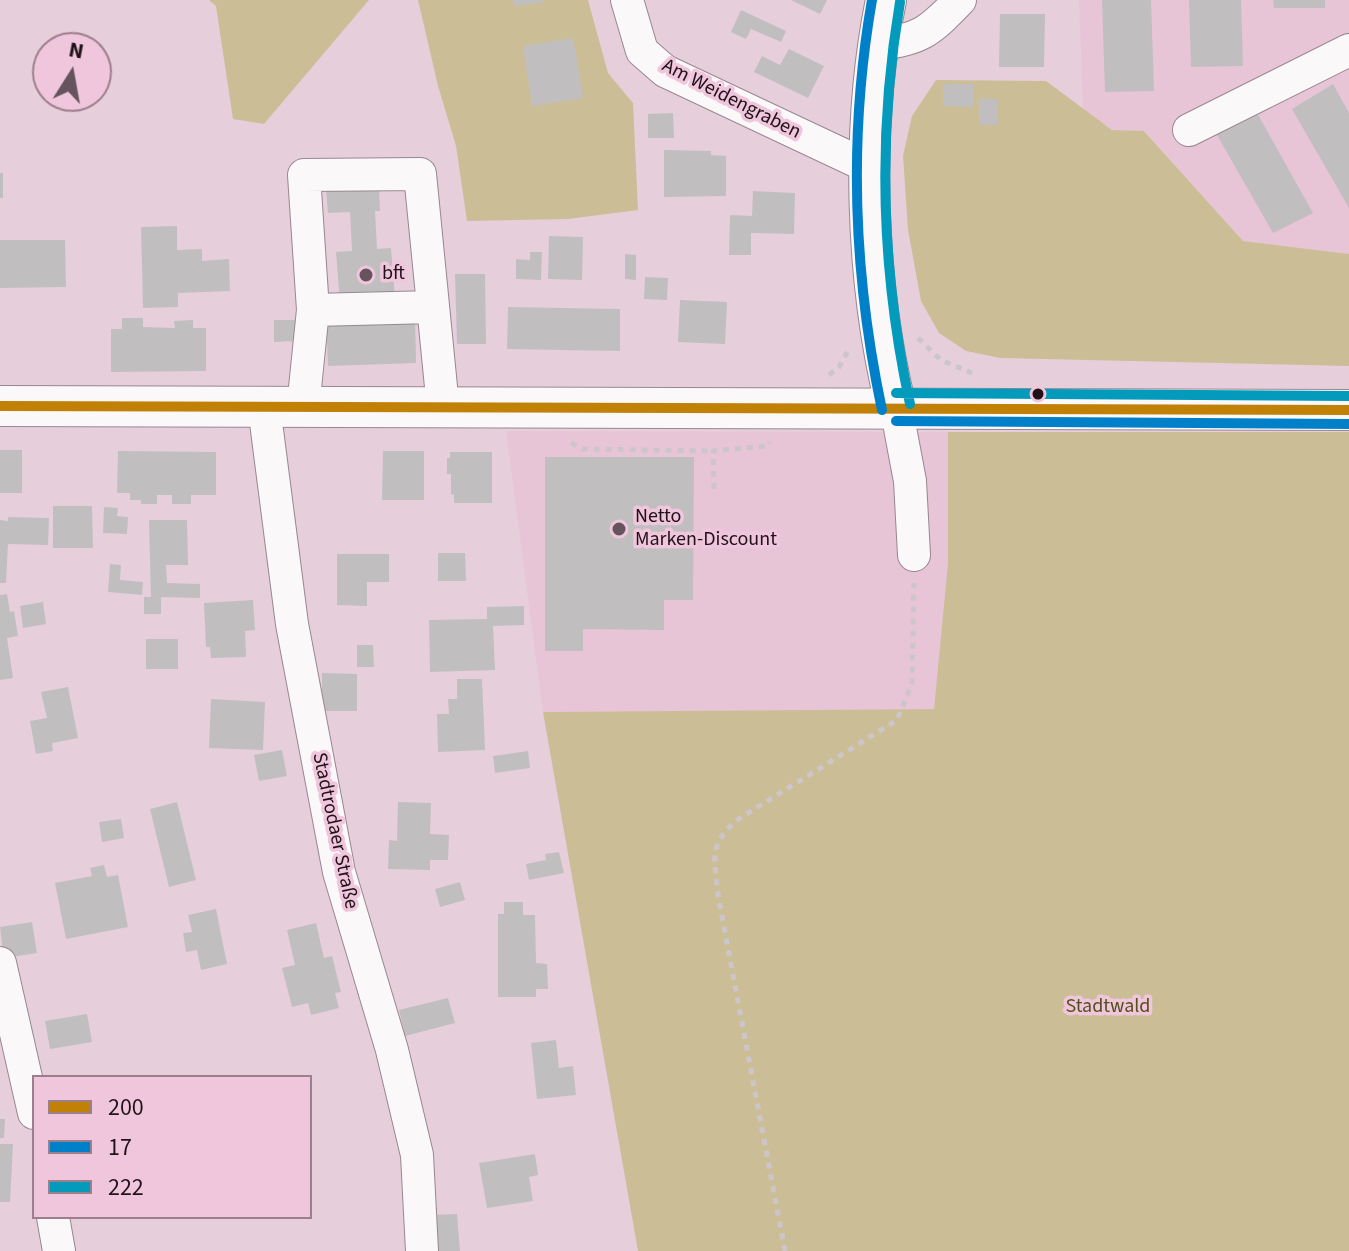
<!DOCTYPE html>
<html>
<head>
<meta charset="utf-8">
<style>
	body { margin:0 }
	#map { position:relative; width:1349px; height:1251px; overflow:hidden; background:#e6cfdb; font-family:"Source Sans 3",sans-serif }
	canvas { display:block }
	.legend { position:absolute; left:32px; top:1075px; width:280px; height:144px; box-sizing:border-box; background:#efc6db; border:2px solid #9c7e8d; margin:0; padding:10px 14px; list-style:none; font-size:24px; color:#201219 }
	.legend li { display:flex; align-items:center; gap:16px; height:40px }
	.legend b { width:40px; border:2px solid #9c7e8d }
	.north { position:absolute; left:32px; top:32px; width:80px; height:80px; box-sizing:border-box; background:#efc6db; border:2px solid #9c7e8d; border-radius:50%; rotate:11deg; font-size:22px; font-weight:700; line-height:32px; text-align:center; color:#201219 }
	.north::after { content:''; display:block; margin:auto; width:28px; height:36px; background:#65545d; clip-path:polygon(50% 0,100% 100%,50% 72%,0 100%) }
</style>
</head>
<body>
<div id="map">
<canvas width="1349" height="1251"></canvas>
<ul class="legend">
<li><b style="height:10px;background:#c18106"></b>200</li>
<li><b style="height:10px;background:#0080c8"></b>17</li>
<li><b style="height:10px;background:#039abc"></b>222</li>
</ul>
<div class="north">N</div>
</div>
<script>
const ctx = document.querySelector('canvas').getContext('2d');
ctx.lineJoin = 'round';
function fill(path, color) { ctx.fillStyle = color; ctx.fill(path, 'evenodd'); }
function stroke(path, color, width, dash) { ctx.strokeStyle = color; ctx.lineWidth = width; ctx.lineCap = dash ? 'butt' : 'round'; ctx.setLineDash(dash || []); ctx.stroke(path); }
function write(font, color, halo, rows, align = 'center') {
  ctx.font = font + ' "Source Sans 3",sans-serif'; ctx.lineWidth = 7; ctx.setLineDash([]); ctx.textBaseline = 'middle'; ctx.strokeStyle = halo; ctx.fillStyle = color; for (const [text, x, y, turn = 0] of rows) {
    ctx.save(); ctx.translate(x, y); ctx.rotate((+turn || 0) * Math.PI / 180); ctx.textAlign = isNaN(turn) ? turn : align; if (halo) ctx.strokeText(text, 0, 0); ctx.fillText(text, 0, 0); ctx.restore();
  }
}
fill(new Path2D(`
	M1079,0H1349V254L1243,241L1145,131L1112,130L1083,111Z
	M506,431L948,432V563L934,709L543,712Z`), '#e8c4d7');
fill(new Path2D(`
	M209,0H369L264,124L233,119L216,6Z
	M418,0H588L608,73L633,103L638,210L568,219L467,221L456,146L438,86Z
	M936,80L1046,81L1112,130L1144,131L1243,241L1349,254V366L1000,358L966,351L939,333L921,301L908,230L903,156L912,116Z
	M948,432H1349V1251H638L543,712L934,709L948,563Z`), '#cbbe97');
fill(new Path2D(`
	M513,0H544V2L514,6Z
	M791,0H827L820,14Z
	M1102,0H1151L1154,91L1105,92Z
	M1189,0H1241L1243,66L1191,67Z
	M1273,0H1325V8H1274Z
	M741,10L786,31L781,42L751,29L746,39L731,32Z
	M1000,14H1045L1044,67H999Z
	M573,38L583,98L532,106L523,46Z
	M789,49L824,66L808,98L754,72L762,56L780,65Z
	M943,84H973V107L943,106Z
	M1333,84L1349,113V208L1292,109Z
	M979,98L997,99V125H979Z
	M1252,104L1313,213L1273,233L1213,128Z
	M673,113L674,138H648V114Z
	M664,150L711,151V155L726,156V196L664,197Z
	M0,173H3V198H0Z
	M379,187L380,211H375L377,249L391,248L395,297L340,302L336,252L352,251L350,212L328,213L326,189Z
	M753,191L795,193L794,234L751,233V255H729L730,215L752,216Z
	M177,226V250L202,249V261L229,259L230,291L178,293V307L143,308L141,227Z
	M549,236L583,237L582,280L548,279Z
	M0,240H65L66,287L0,288Z
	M530,252H542L541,280L516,279V259L530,260Z
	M625,254L636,255V280L625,279Z
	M455,274H485L486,344H457Z
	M645,277L668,278L667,300L644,299Z
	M680,300L727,302L725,344L678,342Z
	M508,307L620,309V351L507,349Z
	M415,313L416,363L328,366L326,316Z
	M122,318H143V327L175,328L174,321L193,320V328H206V371L111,372V329H122Z
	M274,320H296V341L274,342Z
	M0,450H22V493H0Z
	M118,451L216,452V495H191V504H172V495H157V504H141V500H130V493H117Z
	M383,451H424V500H382Z
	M450,452H492V503H454V495L451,494V474H447V458H450Z
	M545,457H694L693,600H664V630L583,629V651H545Z
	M53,506H92L93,548H53Z
	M104,507L118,508L117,516L128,517L127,534L103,533Z
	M8,517L49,518L48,545L8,544L6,583H0V520L8,521Z
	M149,520H187L188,565H166L167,583L200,584V598L161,597V614H144V597H151Z
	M438,553H465L466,581H438Z
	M337,554H389V582H367V606L337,605Z
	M110,564L121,565L120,580L143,582L142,595L108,592Z
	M7,594L10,612L14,611L18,636L7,638L13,678L0,680V595Z
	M253,600L255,630L245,631L246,657L211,658L210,647H206L204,603Z
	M43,602L46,624L23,628L20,606Z
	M524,606V625L493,626L495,670L430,672L429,620L487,619V607Z
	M146,639H178V669H146Z
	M357,645H373L374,667H357Z
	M322,673L357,674V711H322Z
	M457,679H482L485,750L438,752L437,714H449L448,699H457Z
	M68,687L78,738L52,743L53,751L36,754L30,721L47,718L41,692Z
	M211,699L265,702L263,750L209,748Z
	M282,750L287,776L259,781L254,755Z
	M528,751L530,768L495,773L493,756Z
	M177,802L196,880L169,887L150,809Z
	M398,802L431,803L430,834L449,835L448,860H430V870L388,869L389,840L397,841Z
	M121,819L124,838L102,842L99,822Z
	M559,852L564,873L529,880L526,864L546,860L545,854Z
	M104,865L107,877L118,875L128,927L66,939L55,883L92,876L90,868Z
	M460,882L465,900L440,907L435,889Z
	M504,902H523V915H535L536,963L547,964L548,989H536V997H498V914H504Z
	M216,909L227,964L201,970L197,950L186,952L183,933L192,932L188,915Z
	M32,922L37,953L4,958L0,927Z
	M316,923L324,958L332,956L341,992L335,993L339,1008L311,1015L308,1003L292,1007L282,968L295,965L287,930Z
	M448,998L455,1023L405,1036L399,1010Z
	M87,1014L92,1042L50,1049L45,1021Z
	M556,1040L559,1068L573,1066L576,1095L537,1099L531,1043Z
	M0,1119H5L4,1138H0Z
	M0,1144H13L10,1202H0Z
	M535,1154L538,1175L529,1177L533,1201L487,1208L479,1163Z
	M457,1214L460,1251H431L429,1215Z`), '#c1bec0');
const minor = new Path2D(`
	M627,0L642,51L665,71L871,168
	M878,44C921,40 931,30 960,0
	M1189,130L1349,50
	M313,310L433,307
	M264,407L292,624L339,872L392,1050L417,1155L422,1251
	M303,407L313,310L304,175L420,174L443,407
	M896,407L910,481L914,555
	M0,963L34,1113
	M53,1217L59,1251`);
const major = new Path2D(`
	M886,0C860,128 865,281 896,407
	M0,406L1349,410`);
stroke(minor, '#988790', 34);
stroke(major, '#988790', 42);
stroke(new Path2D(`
	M918,338L941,360L972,373
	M829,375L839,367L849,349
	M571,443L583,449L713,451
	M714,489L713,451L768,446L770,442
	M785,1251L718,895C715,858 707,847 737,820L897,720L912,684L914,583`), '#ccc6ca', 5, [6, 6]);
stroke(minor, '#fbf8fa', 32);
stroke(major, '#fbf8fa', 40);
stroke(new Path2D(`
	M0,406L1349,410`), '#c18106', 10);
stroke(new Path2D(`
	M872,0C848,138 853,273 882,410
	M896,421L1349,424`), '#0080c8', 10);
stroke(new Path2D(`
	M900,2C877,138 881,270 910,404
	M896,393L1349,396`), '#039abc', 10);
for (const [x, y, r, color] of [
	[366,275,8,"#65545d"],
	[1038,394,7,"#201219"],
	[619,529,8,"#65545d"]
]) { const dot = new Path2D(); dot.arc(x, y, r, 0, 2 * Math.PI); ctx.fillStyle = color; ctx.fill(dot); stroke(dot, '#efc6db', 3); }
write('20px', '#201219', '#efc6db', [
	["Am Weidengraben",731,100,27],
	["Stadtrodaer Straße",334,831,78]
]);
write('20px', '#201219', '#efc6db', [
	["bft",382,275],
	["Netto",635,518],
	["Marken-Discount",635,541]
], 'left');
write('20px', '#54501a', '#efc6db', [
	["Stadtwald",1108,1008]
]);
</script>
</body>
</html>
